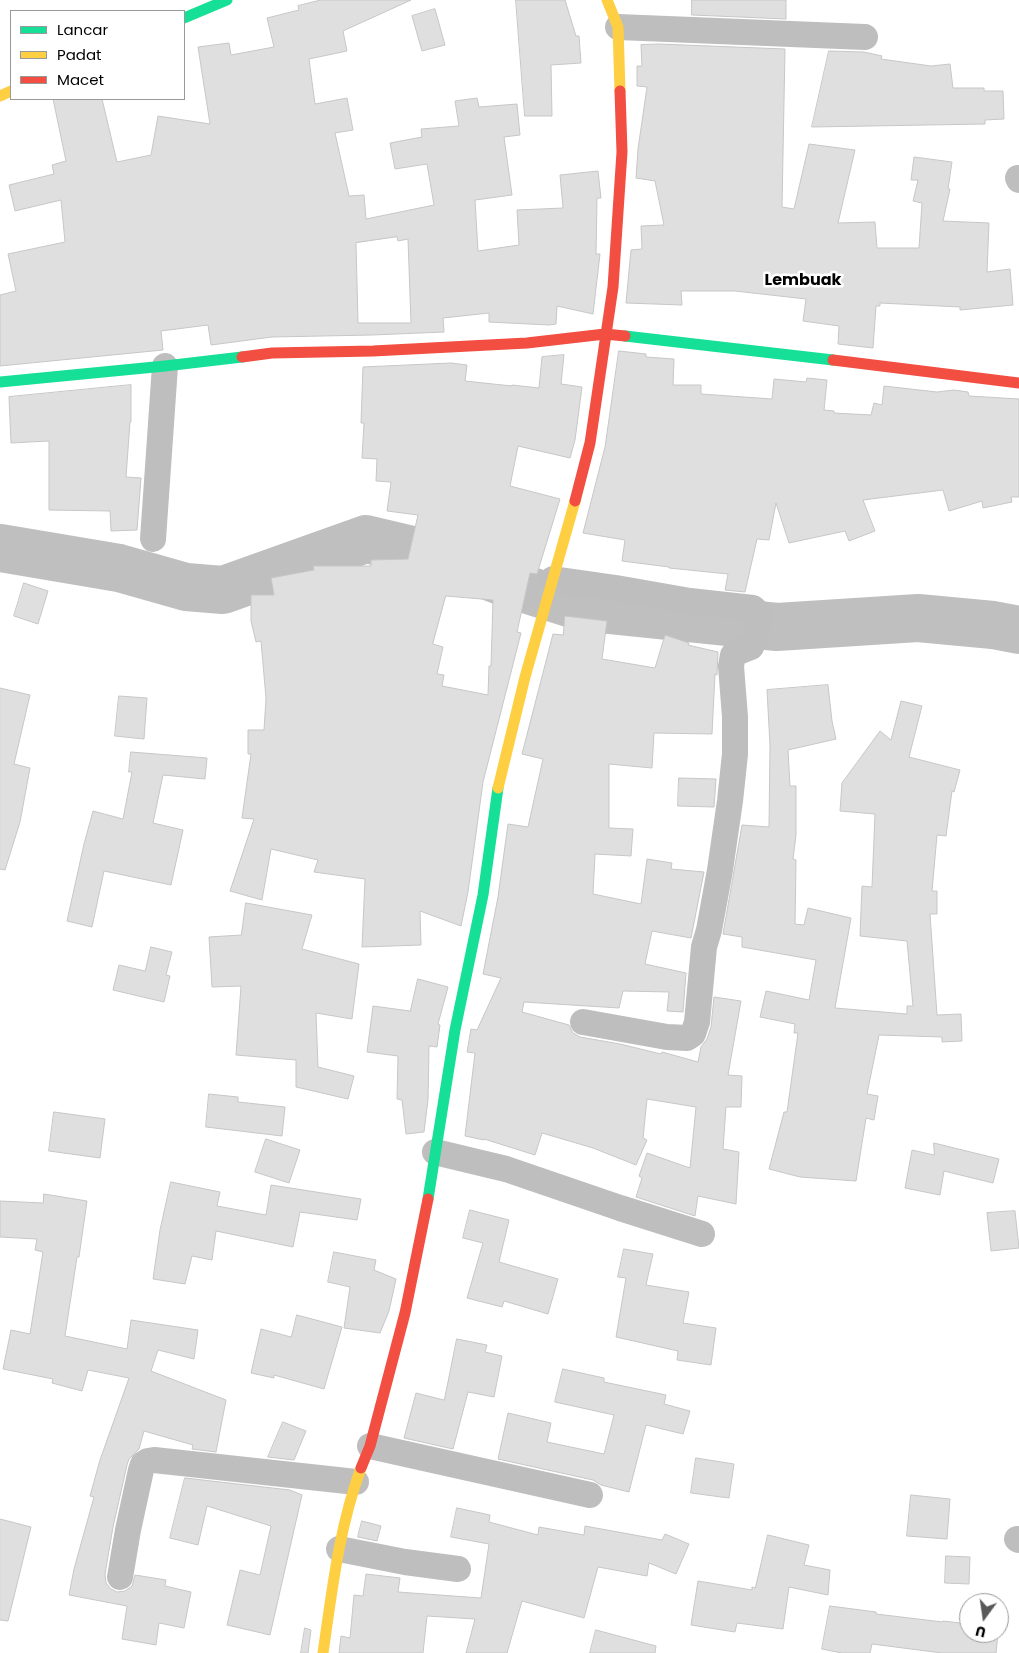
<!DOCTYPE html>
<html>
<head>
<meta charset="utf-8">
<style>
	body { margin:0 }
	#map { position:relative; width:1019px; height:1653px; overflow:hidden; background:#fff; font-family:Poppins,sans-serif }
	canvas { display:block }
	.legend { position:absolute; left:10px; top:10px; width:175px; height:90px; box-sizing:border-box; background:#fff; border:1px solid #999; margin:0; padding:6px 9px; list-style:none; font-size:15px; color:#000 }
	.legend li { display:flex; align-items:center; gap:10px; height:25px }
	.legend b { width:25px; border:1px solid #999 }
	.north { position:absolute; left:959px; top:1593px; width:50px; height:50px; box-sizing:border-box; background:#fff; border:1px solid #999; border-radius:50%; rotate:194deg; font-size:14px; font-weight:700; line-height:20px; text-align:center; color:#000 }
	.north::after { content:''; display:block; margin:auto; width:18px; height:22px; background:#595959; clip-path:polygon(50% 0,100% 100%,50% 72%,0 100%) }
</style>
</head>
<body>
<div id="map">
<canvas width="1019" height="1653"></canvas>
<ul class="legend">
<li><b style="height:6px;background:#16e098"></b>Lancar</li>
<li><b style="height:6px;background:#ffcf43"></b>Padat</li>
<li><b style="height:6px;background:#f24e42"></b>Macet</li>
</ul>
<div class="north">U</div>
</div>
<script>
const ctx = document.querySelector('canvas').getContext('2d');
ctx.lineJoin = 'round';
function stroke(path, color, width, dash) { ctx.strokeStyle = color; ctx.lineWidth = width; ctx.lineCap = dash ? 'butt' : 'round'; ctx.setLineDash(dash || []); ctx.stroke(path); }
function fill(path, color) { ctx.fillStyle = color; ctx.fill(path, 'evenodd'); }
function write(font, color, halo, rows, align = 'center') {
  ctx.font = font + ' Poppins,sans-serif'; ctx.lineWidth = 5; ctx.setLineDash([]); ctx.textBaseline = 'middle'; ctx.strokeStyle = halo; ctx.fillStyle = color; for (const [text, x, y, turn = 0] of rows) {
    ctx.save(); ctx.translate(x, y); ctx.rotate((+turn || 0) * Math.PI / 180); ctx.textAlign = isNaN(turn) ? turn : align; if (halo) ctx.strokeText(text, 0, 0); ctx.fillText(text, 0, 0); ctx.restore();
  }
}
stroke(new Path2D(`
	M0,548L119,568L186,587L223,590L366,539L438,556L503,582L581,607L777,627L918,618L993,625L1019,630`), '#bfbfbf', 48);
const building = new Path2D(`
	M321,0H411L343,31L347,51L309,59L315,104L347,98L353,130L335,133L349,196L364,195L366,219L434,205L427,164L395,169L390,143L422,137L421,129L459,126L455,101L477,98L479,107L517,104L520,135L504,137L512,195L475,200L478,251L519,245L517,210L563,208L560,175L598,171L601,198H597L596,254H600L593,314L557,306L556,324L549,325L489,322V313L443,318L444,332L372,335L272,337L211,345L208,325L161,331L163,350L0,366V295L16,291L8,254L65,242L61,200L15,211L9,185L54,174L52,165L66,161L53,99H102L117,162L151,155L158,116L210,124L198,47L229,43L231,55L274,47L267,18L299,10L298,6ZM397,237L398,241L408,239L411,323H358L356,243Z
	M516,0H565L576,36H579L581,63L551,65L552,116H525Z
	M692,0H786V19L692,15Z
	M435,9L445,45L422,51L412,16Z
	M659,44L785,49L782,207L794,209L809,144L855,150L838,223L875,222L877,248H919L922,203L913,201L918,180H911L914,157L952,162L948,189H950L943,221L989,223L987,272L1010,269L1013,305L960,310V307L880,303V306H876L873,348L838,344L839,326L803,321L806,299L735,291H681L682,305L626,303L631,250L642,249L641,226L664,225L655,181L636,178L638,149L647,87L637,86V66H642L641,45Z
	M829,51L864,52L882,56L881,59L931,66L950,64L953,88H984V91H1003L1004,119L985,120V124L812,127Z
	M619,351L646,354V357L674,359L673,385H701V394L772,399L774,379L806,382L807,378L827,380L824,410L834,411V413L871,415L874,403L882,405L884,386L937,392L954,390L968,392L969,396L1019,399V497H1011L1012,502L983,508L982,501L949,511L943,490L863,500L875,531L849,541L845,531L789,543L776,503L769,540L757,539L745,592L725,590L728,574L669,568V567L622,561L625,540L583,533L605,447Z
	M564,355L561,384L582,387L575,440L570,458L518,446L510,486L560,499L537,574L530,573L517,632L521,633L483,782L468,892L461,926L420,911L421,945L362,947L365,879L314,872L318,860L271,849L262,900L230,891L254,819L242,818L251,754H248V730H264L266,698L261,641L256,642L251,621V595H274L271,578L314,570L313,566H371V560L408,559L418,515L387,511L391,482L376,481L377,459L362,458L364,423H361L363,367L451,363L467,365L465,381L512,386V385L539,388L542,357ZM446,596L493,600L491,666H489L488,695L442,686L444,675L437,674L443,647L433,644Z
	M131,385V422H130L126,477L141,478L137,530L111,531L110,511L49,510V441L11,443L9,397Z
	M24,583L48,591L38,624L14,616Z
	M565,616L607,621L602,659L655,668L665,635L689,643L688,645L718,652L717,675L715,674L712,734L654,733L652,768L609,764V828L633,829L631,856L595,854L593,894L641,904L647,859L672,863L671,869L704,872L691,938L652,931L645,964L686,973L683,1012L667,1011L669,992L623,991L619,1008L524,1002L522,1012L569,1025L573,1033L580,1037L620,1044L661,1054L662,1052L698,1062L701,1047L707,1039L711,1027L714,997L741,1001L728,1075L742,1076L741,1107H726L723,1149L739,1152L736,1204L698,1196L695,1216L636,1197L642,1178L639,1176L647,1153L690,1168L696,1107L647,1099L643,1138L647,1140L636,1165L593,1148L542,1133L535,1155L484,1139V1140L465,1136L475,1053L467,1052L471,1029L477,1030L501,978L483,974L498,897L508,824L528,827L543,759L522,754L553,634L563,635Z
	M828,685L832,721L836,739L788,750L790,786H796V835L793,859L796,860L795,924L804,925L808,908L851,918L835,1008L907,1014V1006H913L907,941L860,936L862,886L872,887L875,814L840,811L842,783L880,731L891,740L901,701L922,706L909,757L960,770L954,792L952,791L946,836L937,835L932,891H937V914H930L937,1015L961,1014L962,1041L942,1042V1037L879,1035L867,1094L878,1096L874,1120L866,1118L856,1181L800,1177L769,1169L784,1112H787L798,1033H794L795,1024L760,1017L766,991L809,1000L816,960L742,947V937L723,934L742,825L769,827L770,745L767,690Z
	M0,688L30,695L14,764L30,768L20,822L5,870L0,869Z
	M119,696L147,698L144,739L115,736Z
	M131,752L207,758L205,779L163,775L153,823L183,830L171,885L104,871L92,927L67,921L84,844L93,811L123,819L132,772H129Z
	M679,778L716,779L714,807L678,806Z
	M246,903L312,915L302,949L359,964L352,1019L316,1013L318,1067L354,1076L348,1099L296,1087V1060L236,1055L241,986L212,987L209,937L241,935Z
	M151,947L172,952L166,975L170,976L164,1002L113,990L119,965L145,971Z
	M418,979L448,987L438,1024L440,1025L437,1047L429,1046L428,1100L424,1132L406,1134L402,1100L397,1099L398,1056L367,1052L373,1006L410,1011Z
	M209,1094L238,1097V1102L285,1107L282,1136L206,1127Z
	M54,1112L105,1119L100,1158L49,1151Z
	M266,1139L300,1150L289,1183L255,1172Z
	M934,1143L999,1159L993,1183L944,1171L940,1195L905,1188L912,1150L934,1155Z
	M171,1182L220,1192L217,1206L266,1215L271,1185L361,1199L357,1220L300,1212L293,1247L216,1231L212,1260L192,1256L185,1284L153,1279L160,1230Z
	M44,1194L87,1201L79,1257H77L65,1336L127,1349L131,1320L198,1330L194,1359L158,1350L151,1371L226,1400L216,1452L192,1449L193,1445L144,1431L139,1449L129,1459L127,1465L113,1527L105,1574L106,1583L111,1589L117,1592L125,1591L132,1586L135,1575L166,1580L165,1586L191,1592L184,1628L159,1623L156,1645L122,1639L127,1606L69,1595L74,1569L94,1497L90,1496L100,1460L129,1378L88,1370L82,1391L52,1383L53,1379L3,1369L11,1330L30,1334L43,1252L35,1250L37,1239L0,1237V1201L43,1203Z
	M470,1210L509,1220L499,1262L558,1279L548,1314L504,1301L502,1307L467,1298L483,1243L463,1238Z
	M1015,1211L1019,1248L991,1251L987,1213Z
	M624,1249L653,1254L646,1285L689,1292L683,1323L716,1328L711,1365L677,1360L678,1351L616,1337L626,1278L618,1277Z
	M334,1252L376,1260L374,1270L396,1279L389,1311L380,1333L344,1328L350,1287L328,1282Z
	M297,1315L342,1327L324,1389L274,1375V1378L251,1373L261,1329L291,1337Z
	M457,1339L487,1345L485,1352L502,1356L494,1397L468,1392L453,1449L404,1438L416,1393L444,1400Z
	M563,1369L604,1378V1382L666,1395L664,1404L690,1411L683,1434L646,1425L629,1492L601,1485L593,1480L498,1459L508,1413L551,1423L547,1442L604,1454L614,1415L555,1402Z
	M283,1422L306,1431L294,1460L268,1457Z
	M696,1458L734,1464L729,1498L691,1493Z
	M185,1478L290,1490L302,1495L270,1635L227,1625L240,1570L260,1575L271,1526L207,1506L198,1545L170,1538Z
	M911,1495L950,1499L947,1539L907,1536Z
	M457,1508L490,1515L489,1522L538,1535L539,1527L584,1535L585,1526L662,1540L665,1534L689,1544L676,1574L649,1563L647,1576L598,1567L584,1618L522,1601L507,1653H466L475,1619L427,1616L423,1653H339L341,1636L350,1638L354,1595L363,1596L366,1574L400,1578L398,1592L481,1598L489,1544L451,1537Z
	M0,1519L31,1527L8,1621L0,1620Z
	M362,1521L381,1526L377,1541L358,1537Z
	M768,1535L809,1545L804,1565L830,1570L828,1595L789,1587L783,1629L737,1623L735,1632L691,1625L698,1581L752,1590V1587L755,1588Z
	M946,1556L970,1557L969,1584L945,1583Z
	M830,1606L876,1612V1614L943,1622V1621L969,1624V1633H998L996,1653H942L872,1644L870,1653H842L822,1649Z
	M305,1628L311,1630L308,1653H301Z
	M596,1630L656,1646L655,1653H590Z`);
fill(building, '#dfdfdf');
stroke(building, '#c7c7c7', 1);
stroke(new Path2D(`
	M618,27L865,37
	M1018,178L1019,180
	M153,539L165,366
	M553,579L616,588L690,601L753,608L759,614L755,638L751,647L736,653L733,655L731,666L735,717V754L730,801L720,870L709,930L704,947L697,1022L693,1034L687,1038L667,1037L583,1022
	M435,1152L506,1169L620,1208L702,1234
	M370,1446L590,1495
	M1017,1539L1019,1540
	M339,1549L405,1562L458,1569
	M120,1577L128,1530L141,1470L143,1464L148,1461L154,1460L356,1482`), '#bebebe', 26);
stroke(new Path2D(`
	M184,18L227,0
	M625,336L833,360
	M0,382L165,366L242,357
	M428,1199L455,1030L483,895L498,788`), '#16e098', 11);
stroke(new Path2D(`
	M607,0L618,27L620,91
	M0,96L11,91
	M498,788L525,677L575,501
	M323,1653C332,1591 339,1527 361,1468`), '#ffcf43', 11);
stroke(new Path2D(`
	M242,357L272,353L373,351L527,343L605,334L625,336
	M833,360L1019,383
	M575,501L590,443L613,287L622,152L620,91
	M361,1468L370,1446L405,1313L428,1199`), '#f24e42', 11);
write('bold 16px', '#000', '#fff', [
	["Lembuak",803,281]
]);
</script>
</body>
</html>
